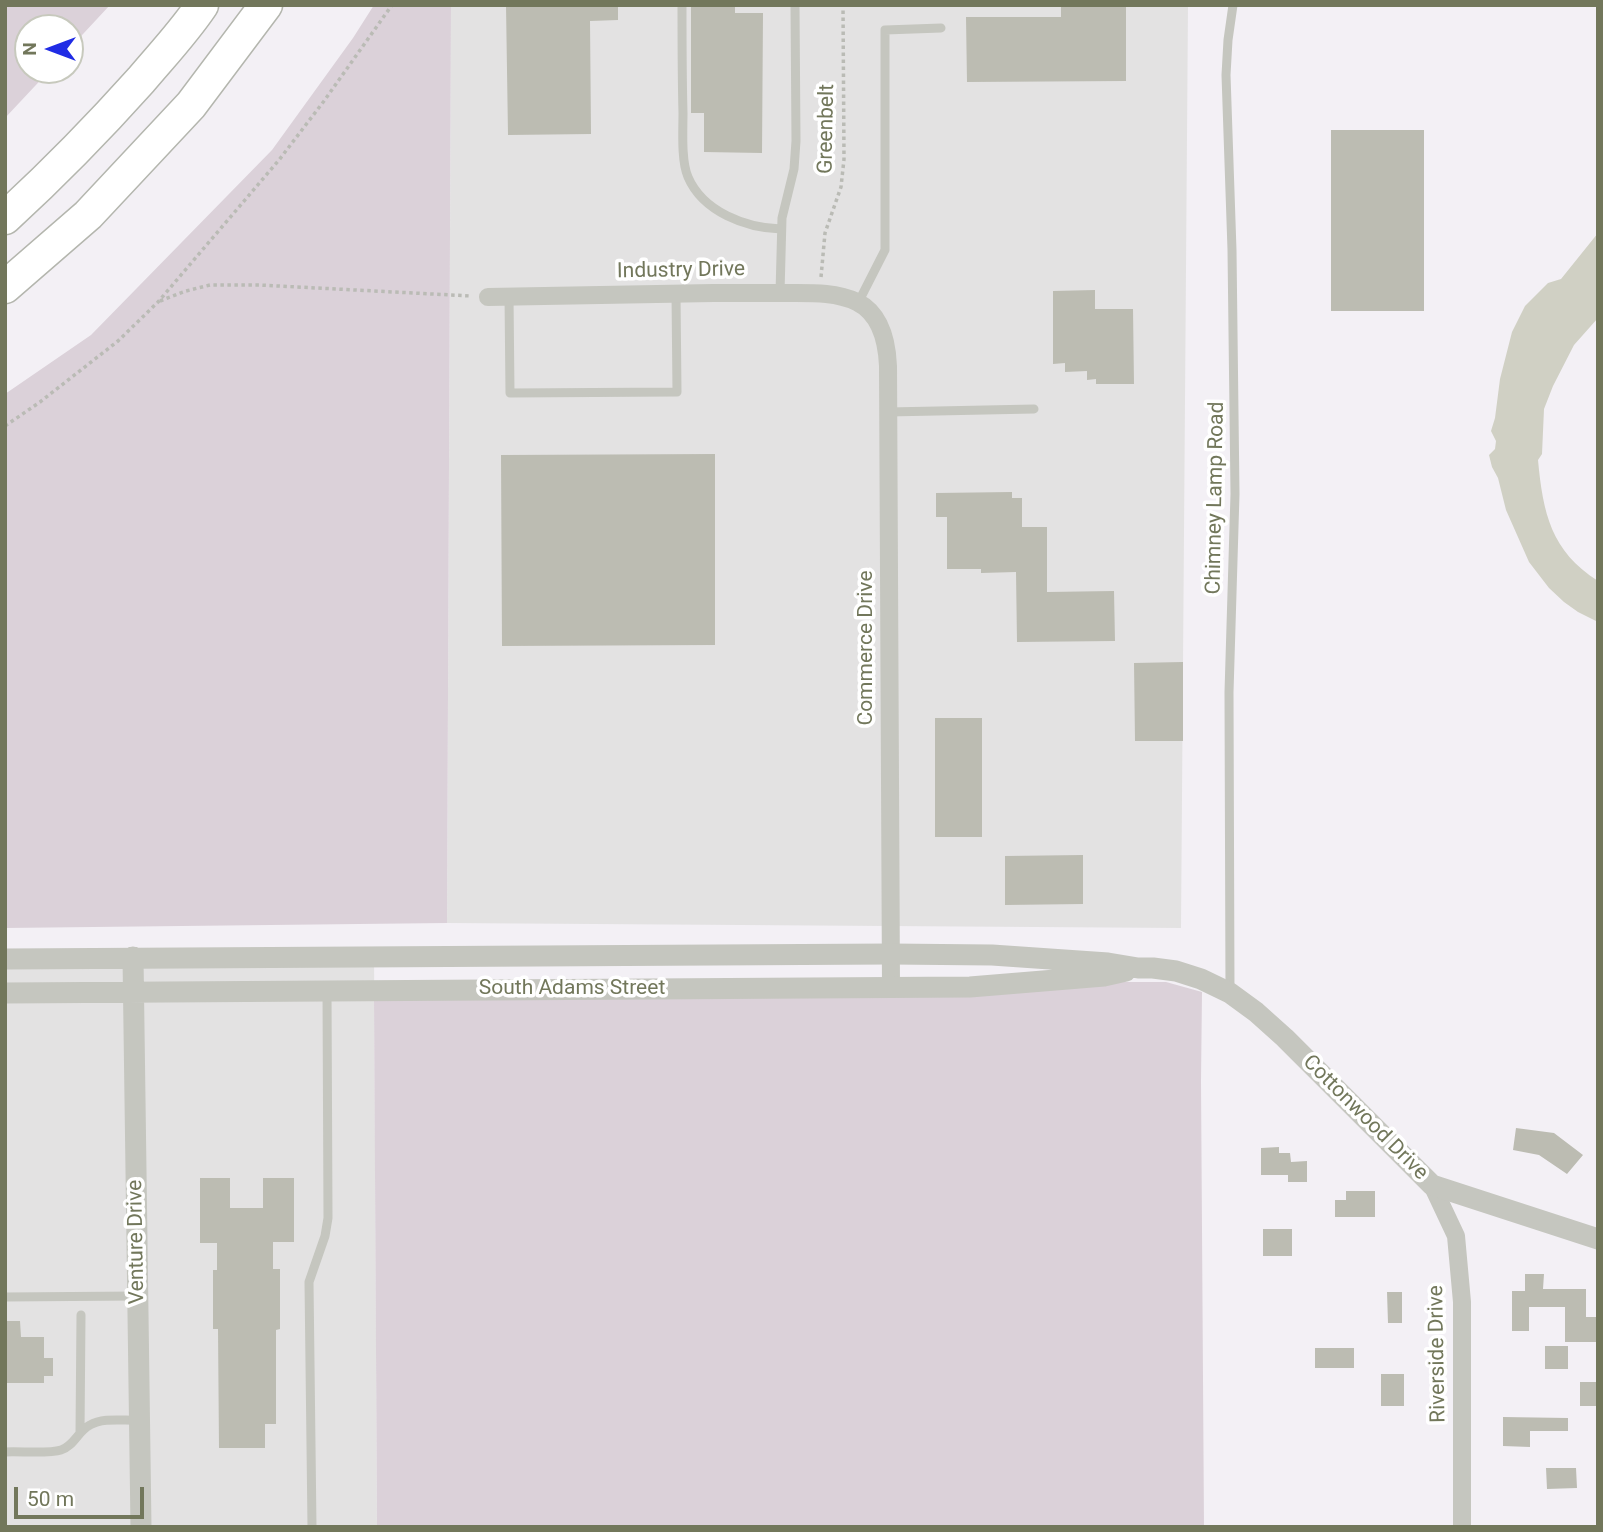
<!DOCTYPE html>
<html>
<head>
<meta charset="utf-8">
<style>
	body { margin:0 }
	#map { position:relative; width:1603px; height:1532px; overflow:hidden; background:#f3f0f5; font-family:Roboto,sans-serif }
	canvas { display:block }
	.frame { position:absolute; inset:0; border:7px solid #72775b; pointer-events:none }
	.north { position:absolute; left:14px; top:14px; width:70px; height:70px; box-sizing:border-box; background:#fff; border:2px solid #c7c9bd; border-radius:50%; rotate:270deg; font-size:19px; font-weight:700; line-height:28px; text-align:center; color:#72775b }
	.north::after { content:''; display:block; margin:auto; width:24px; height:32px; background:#202ce5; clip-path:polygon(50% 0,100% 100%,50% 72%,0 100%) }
	.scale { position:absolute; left:14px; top:1487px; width:130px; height:32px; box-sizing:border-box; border:4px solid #72775b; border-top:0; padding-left:9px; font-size:21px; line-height:24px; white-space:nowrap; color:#72775b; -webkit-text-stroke:5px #fff; paint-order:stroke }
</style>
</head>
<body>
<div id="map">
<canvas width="1603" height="1532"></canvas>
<div class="frame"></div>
<div class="north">N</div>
<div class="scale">50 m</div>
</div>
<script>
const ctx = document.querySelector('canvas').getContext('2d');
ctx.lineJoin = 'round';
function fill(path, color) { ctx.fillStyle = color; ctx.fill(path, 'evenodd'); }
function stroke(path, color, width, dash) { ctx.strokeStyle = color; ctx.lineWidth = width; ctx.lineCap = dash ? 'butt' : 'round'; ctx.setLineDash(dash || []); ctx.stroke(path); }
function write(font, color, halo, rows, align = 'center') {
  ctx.font = font + ' Roboto,sans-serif'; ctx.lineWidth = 7; ctx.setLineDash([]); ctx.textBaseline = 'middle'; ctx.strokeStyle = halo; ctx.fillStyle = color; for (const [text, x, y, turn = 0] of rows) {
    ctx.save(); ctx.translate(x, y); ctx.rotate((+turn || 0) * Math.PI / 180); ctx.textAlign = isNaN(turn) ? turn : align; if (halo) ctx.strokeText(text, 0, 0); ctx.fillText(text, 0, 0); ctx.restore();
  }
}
fill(new Path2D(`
	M451,5H1188L1181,928L447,923Z
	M374,948L377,1527H5V953Z`), '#e3e2e2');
fill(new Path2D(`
	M5,5H110L70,48V28H28V70H50L5,118Z
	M374,5H451L447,923L5,928V394L91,335L272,150L353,38Z
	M1112,982H1166L1202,992L1201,1081L1204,1527H377L374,998Z`), '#dbd1d9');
fill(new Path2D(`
	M1598,233V318L1574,345L1553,386L1544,409L1542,454L1538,460C1543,513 1551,551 1598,581V622L1578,612L1564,602L1549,588L1529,562L1506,510L1498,478L1492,467L1489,455L1495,449L1496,441L1491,431L1495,418L1500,379L1512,332L1525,306L1548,283L1561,279Z`), '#d0d0c4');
fill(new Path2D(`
	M506,5H618V20L590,21L591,134L508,135Z
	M691,5H735V13H763L762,153L704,152V113H691Z
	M1061,5H1126V81L967,82L966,17H1061Z
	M1331,130H1424V311H1331Z
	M1095,290V309H1133L1134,384H1096V379L1087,380V371L1065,372V363L1053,364V291Z
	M715,454V645L502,646L501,455Z
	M1012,492V498H1022V527H1047V592L1114,591L1115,641L1017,642L1016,572L981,573V569H947V517H936V493Z
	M1183,662V741H1135L1134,663Z
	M935,718H982V837H935Z
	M1083,855V904L1005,905V856Z
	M1516,1128L1554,1133L1583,1155L1567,1174L1539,1155L1513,1150Z
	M1279,1147V1153H1290L1291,1162L1307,1161V1182H1288V1175H1261V1148Z
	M200,1178H230V1208H263V1178H294V1242H273V1269H280V1329L276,1330V1424H265V1448H219L218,1329H213V1270H217V1243H200Z
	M1346,1191H1375V1217H1335V1200H1346Z
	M1263,1229H1292V1256H1263Z
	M1525,1274H1544L1543,1289H1586V1317H1598V1342H1565V1307H1529V1331H1512V1291H1525Z
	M1387,1292H1402V1323H1388Z
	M5,1321H20L21,1337H44V1358H53V1376H44V1383H5Z
	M1545,1346H1568V1369H1545Z
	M1315,1348H1354V1368H1315Z
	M1381,1374H1404V1406H1381Z
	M1580,1382H1598V1406H1580Z
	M1503,1417L1568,1418V1431H1530V1447L1503,1446Z
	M1546,1468H1576L1577,1488L1547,1489Z`), '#bcbcb2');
const motorway = new Path2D(`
	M5,218C53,174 98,128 141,80C162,55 184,32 202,5
	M5,287L88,215L191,105L266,5`);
stroke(motorway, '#b4b6ae', 35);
stroke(new Path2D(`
	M821,277L825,233L841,187L844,159L843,5
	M160,301L186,291L210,285H259L471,296
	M5,426L40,402L118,341L158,302L279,160L324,101L392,5`), '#babbb5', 3.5, [3.5, 3.5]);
stroke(new Path2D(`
	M682,5C682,41 682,77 683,113C683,130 681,161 688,177C703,212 746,228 781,229
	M780,293L782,218L794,169L796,141L795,5
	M509,296L510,393L677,392L676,294
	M858,303L885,250V30L941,28
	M888,412L1034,409
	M1230,993L1229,692L1235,494L1232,250L1226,75L1228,40L1233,5
	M5,1297L138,1296
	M80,1433L81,1315
	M5,1452C19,1451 49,1454 61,1450C74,1446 78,1431 90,1425C103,1417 125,1421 139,1420
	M312,1527L309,1282L325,1236L328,1218L327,991`), '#c5c6bf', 9);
stroke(new Path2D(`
	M488,297C563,295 638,295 713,293C738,293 763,293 788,293C811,293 836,292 857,302C881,314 887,342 888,366L891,987
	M1432,1185L1456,1236L1462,1302V1527`), '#c5c6bf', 18);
stroke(new Path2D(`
	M133,957L141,1527
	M5,959L891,954L992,955L1108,963L1138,968H1153L1176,971L1201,979L1230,993L1256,1012L1285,1038L1432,1185L1598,1239
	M5,993L970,987L1104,976L1126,971`), '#c5c6bf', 21);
stroke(motorway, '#fff', 32);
write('21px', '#72775b', '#fff', [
	["Greenbelt",827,129,-89],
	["Industry Drive",681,271,-1],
	["Chimney Lamp Road",1216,498,-89],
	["Commerce Drive",867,648,-90],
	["South Adams Street",572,989],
	["Cottonwood Drive",1365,1118,45],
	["Venture Drive",137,1242,-91],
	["Riverside Drive",1438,1354,-91]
]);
</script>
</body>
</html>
